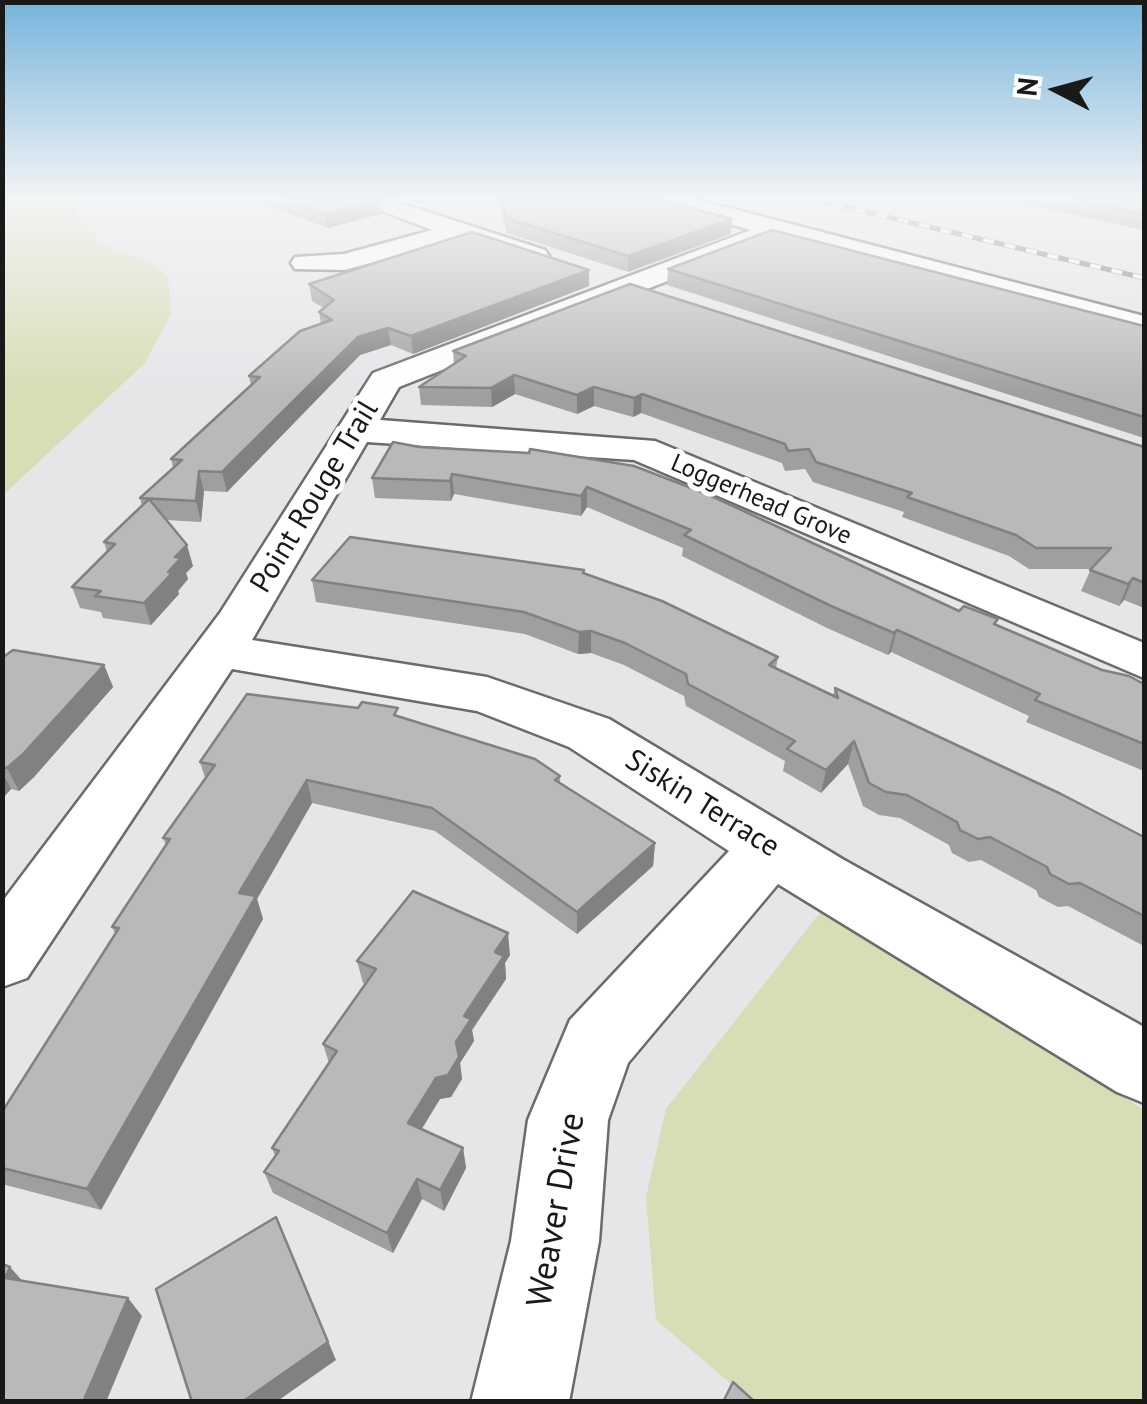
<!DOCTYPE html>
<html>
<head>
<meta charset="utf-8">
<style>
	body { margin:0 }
	#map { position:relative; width:1147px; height:1404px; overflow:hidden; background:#e5e6e8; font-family:"PT Sans",sans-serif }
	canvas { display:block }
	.frame { position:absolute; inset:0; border:5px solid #181919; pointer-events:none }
	.north { position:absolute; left:1007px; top:40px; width:100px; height:100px; -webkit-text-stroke:8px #fff; paint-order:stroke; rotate:276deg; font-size:28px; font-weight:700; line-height:40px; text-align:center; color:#181919 }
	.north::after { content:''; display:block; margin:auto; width:35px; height:45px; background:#181919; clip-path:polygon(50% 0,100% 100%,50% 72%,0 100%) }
</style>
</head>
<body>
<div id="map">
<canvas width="1147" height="1404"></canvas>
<div class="frame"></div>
<div class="north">N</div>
</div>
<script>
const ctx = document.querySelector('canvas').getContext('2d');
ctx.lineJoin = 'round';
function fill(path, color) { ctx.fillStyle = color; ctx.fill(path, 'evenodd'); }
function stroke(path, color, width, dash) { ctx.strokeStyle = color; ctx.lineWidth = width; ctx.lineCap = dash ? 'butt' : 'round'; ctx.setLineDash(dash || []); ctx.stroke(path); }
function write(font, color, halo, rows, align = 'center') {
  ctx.font = font + ' "PT Sans",sans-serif'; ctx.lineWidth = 10; ctx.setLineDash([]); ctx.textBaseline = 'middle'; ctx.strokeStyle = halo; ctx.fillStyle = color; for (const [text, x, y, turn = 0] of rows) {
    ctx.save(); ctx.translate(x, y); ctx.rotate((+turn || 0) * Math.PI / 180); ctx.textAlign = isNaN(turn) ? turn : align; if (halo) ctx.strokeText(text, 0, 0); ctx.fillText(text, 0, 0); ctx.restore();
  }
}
fill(new Path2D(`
	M3,199H78L76,215L107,247L151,263L168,277L171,314L145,363L3,495Z
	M822,910L1144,1110V1401H751L656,1320L646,1197L666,1109Z`), '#d5deb5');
const minor = new Path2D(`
	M351,199H388L545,250L549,256L535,264L459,239L345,270L295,269L291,263L295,257L344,254L432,230Z
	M653,199H695L1144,316V335L779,237L399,387L380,420L655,441L1144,643V678L634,460L367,442L252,640L487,677L609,719L844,860L1144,1027V1103L1117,1092L778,884L628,1063L608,1120L599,1241L569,1402H471L511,1241L528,1120L570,1020L729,851L569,747L477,711L232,669L27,978L2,987V902L220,613L373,373L751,230L656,204Z`);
stroke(minor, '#6a6b6d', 5);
fill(minor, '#fff');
const rail = new Path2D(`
	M812,199L1144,278`);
stroke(rail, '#777879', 5);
stroke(rail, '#fff', 4, [11]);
fill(new Path2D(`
	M264,199H377L381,214L328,228L265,205Z
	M402,199H437L418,204Z
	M497,199H658L731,234L628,272L507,233Z
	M1002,199H1144V230Z
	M668,269L1144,326V438L667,285Z
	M309,284L589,286L413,354L391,345L360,355L227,492L204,491L201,522L166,520L193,566L186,573L188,579L178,591L179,594L151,625L103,618L101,612L80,608L72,587L107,552L104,542L142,506L140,498L173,467L171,459L251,385L249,376L321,324L319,312L324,308L312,301Z
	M453,351L1144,447V608L1124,600L1119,606L1081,591L1091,569H1029L1009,556L902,517L904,512L813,482L805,469L785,471L782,463L641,413L633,417L594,406L577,414L515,394L492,407L421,405L419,387L454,364Z
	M419,447L529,453L959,611L1102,670L1144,684V771L1026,722L1029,716L891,652L888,655L827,628L682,556L683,548L587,507L581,516L454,494L451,501L375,498L372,478Z
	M584,570V574L778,657L776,668L833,695L835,688L1144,837V946L1068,906L1058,907L1039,897L1036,890L981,860L969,862L952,853L949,845L900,818L879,815L863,806L848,764L821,793L783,771L785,761L686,706L684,696L624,665L591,653L578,654L525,634L316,602L312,580Z
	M2,658L104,665L113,687L34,777L19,791L11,789L2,799Z
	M399,716L560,776V783L655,843L653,866L577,934L435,831L312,803L257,899L263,919L101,1210L2,1184V1112L115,933L112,927L166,845L163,838L205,778L200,762Z
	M510,955L505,963L506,979L472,1030L474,1041L460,1063L462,1079L451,1097L440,1099L422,1129L463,1148L466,1168L444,1211L422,1199L393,1253L273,1193L264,1172L275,1156L272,1148L329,1063L323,1044L365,984L363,983L357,961Z`), '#9d9fa0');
fill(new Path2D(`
	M418,199H437L418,204Z
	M379,200L381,214L328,228L325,214Z
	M732,219L731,234L628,272V256Z
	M589,270V286L413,354L411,336Z
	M388,328L391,345L360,355L227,492L222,472L358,337Z
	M514,375L515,394L492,407L491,388Z
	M594,387V406L577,414V395Z
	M642,394L641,413L633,417L634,398Z
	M199,471L204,491L201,522L196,501Z
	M452,474L454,494L451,501L450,481Z
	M587,487V507L581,516V496Z
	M187,545L193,566L186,573L188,579L178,591L179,594L151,625L144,603L168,572L175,557Z
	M1133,578L1124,600L1119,606L1128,584Z
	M897,630L891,652L888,655L894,633Z
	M591,631V653L578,654L579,632Z
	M104,665L113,687L34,777L19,791L7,768Z
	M854,741L848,764L821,793L826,770Z
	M2,772L11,789L2,799Z
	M307,780L312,803L257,899L263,919L101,1210L87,1189L239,893Z
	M655,843L653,866L577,934V912Z
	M508,933L510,955L505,963L506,979L472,1030L474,1041L460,1063L462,1079L451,1097L440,1099L412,1144L408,1123L456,1042L464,1016L495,952Z
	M463,1148L466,1168L444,1211L440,1190Z
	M417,1179L422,1199L393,1253L387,1233Z
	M276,1217L336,1360L276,1402H242Z
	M10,1267L27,1286L5,1278Z
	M128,1298L142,1316L106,1402H83Z`), '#808282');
const building = new Path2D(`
	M286,199H377L379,200L325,214Z
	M501,199H658L732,219L628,256L506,218Z
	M1073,199H1144V214Z
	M772,230L1144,326V417L668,269Z
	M472,232L589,270L411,336L388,328L358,337L222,472L199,471L196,501L140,498L182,460L171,459L260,377L249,376L300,331L332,320L319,312L334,300L309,284Z
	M630,284L1144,447V583L1133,578L1128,584L1090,570L1111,548H1036L1016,535L907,497L912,493L816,462L809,449L788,451L785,444L642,394L634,398L594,387L577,395L514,375L491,388L419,387L466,356L453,351Z
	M393,442L419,447L529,453L530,449L634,466L707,494L959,611L964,606L998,619L994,624L1102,670L1129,676L1144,684V744L1035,700L1040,694L897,630L894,633L831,606L684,535L691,530L587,487L581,496L452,474L450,481L372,478Z
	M149,499L187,545L175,557L181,558L168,572L172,573L144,603L95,596L101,591L72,587L115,544L104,542Z
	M350,537L584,570L583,573L662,601L778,657L769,665L838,698L835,688L1061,794L1144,837V916L1080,883L1069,884L1050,874L1047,867L990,837L978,839L960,830L957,822L907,795L886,792L869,783L854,741L826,770L787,749L795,741L688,684L686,674L625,643L591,631L579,632L524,612L312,580Z
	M13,650L104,665L23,754L7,768L2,767V658Z
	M247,694L358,708L362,702L398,708L394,715L535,759L560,776L555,780L655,843L577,912L432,808L307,780L239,893L256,896L87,1189L2,1168V1112L119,928L112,927L170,839L163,838L215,765L200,762Z
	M413,891L508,933L495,952L504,956L464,1016L471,1019L456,1042L459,1057L448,1075L436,1078L408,1123L463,1148L440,1190L417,1179L387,1233L264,1172L279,1151L272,1148L337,1051L323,1044L376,969L357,961Z
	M276,1217L328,1342L242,1402H192L156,1289Z
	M2,1264L10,1267L5,1278L128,1298L83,1402H2Z
	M733,1382L755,1402H723Z`);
fill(building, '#b7b9ba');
stroke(building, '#808282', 2.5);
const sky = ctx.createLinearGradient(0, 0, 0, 396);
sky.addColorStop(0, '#76b4dc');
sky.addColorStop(0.5, '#f3f4f5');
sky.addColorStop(1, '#f3f4f500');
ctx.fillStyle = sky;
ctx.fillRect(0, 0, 1147, 396);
write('25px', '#181919', '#fff', [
	["Loggerhead Grove",761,500,23]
]);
write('30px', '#181919', '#fff', [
	["Point Rouge Trail",315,497,-59],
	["Siskin Terrace",702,804,32]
]);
write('35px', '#181919', '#fff', [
	["Weaver Drive",557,1210,-80]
]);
</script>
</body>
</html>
